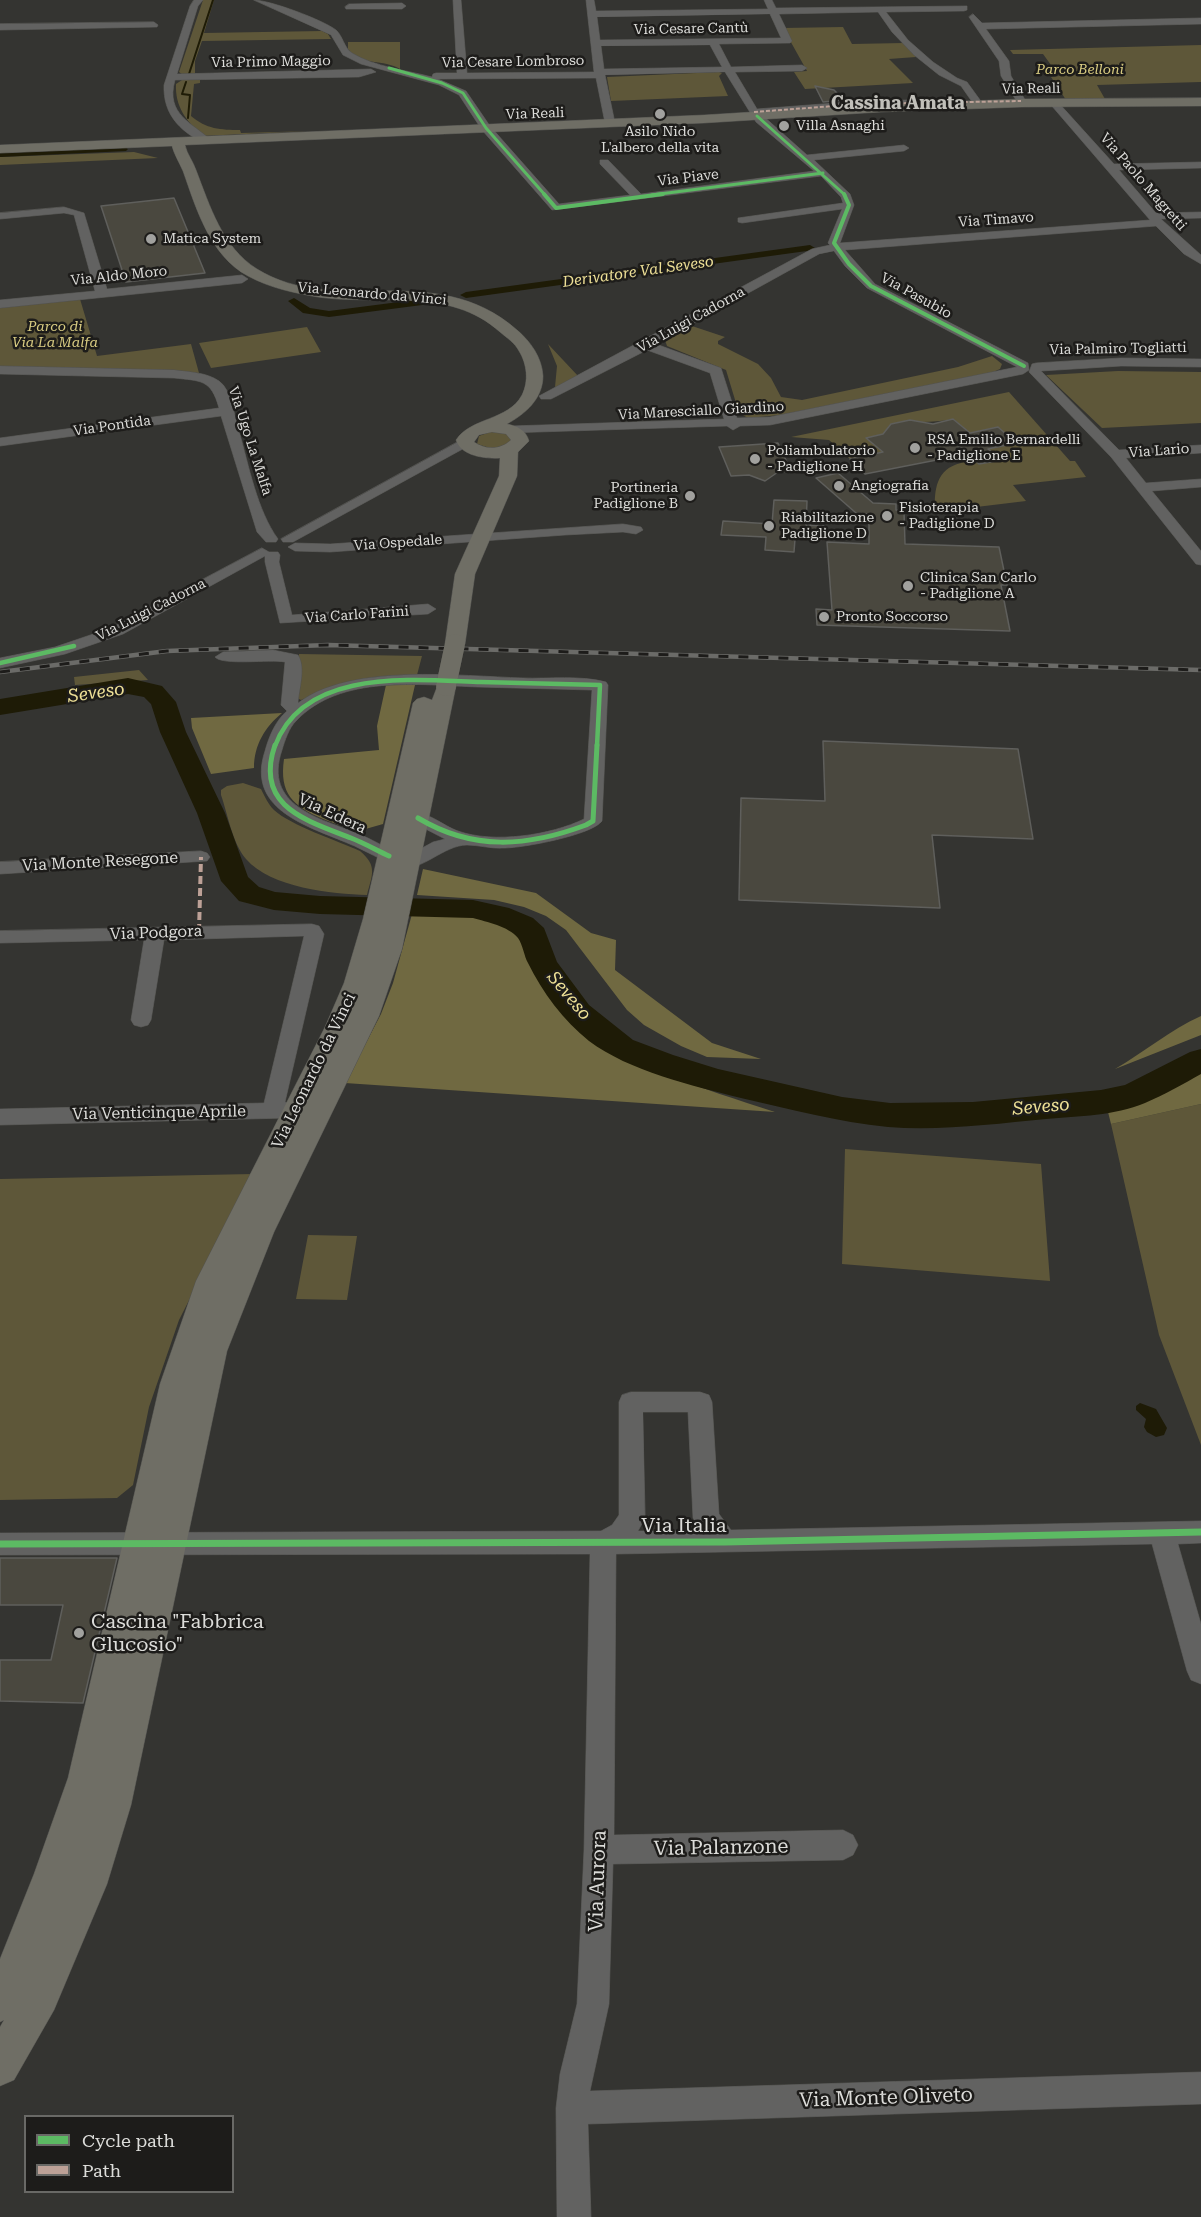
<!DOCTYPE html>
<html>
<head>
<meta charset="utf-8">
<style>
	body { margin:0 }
	#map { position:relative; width:1201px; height:2217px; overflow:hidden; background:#343431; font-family:"Roboto Serif",serif }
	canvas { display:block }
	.legend { position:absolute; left:24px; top:2115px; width:210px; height:78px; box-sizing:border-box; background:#1d1c1a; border:2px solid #696966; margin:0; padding:8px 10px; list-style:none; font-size:18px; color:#dcdcd9 }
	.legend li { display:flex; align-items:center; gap:12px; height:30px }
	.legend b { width:30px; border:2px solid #696966 }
</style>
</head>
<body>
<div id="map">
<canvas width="1201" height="2217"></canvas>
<ul class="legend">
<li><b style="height:8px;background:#5cba63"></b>Cycle path</li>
<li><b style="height:8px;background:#bda197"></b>Path</li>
</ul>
</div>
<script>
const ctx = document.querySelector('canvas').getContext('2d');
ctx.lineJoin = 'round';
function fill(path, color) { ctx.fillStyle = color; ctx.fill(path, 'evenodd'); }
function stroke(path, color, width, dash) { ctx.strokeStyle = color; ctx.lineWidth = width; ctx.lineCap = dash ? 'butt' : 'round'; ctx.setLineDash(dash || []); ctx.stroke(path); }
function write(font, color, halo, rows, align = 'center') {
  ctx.font = font + ' "Roboto Serif",serif'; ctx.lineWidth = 5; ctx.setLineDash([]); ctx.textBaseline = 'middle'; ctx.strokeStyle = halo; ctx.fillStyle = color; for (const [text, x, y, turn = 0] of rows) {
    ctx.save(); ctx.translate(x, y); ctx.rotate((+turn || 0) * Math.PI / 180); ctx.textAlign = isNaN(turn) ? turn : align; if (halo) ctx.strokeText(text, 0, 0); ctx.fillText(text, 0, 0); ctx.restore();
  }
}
fill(new Path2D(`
	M203,0H214L204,33L322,31L328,34L331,39L202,41L195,61V75H183L179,72Z
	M843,27L852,44L903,43L916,57L889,59L913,83L805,89L794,72L807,71L783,28Z
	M348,42H400V69C384,59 361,66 348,49Z
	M1201,45V82L1097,85L1105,99L1066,100L1051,77L1059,76L1043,54H1013L1010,50Z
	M719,72L722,73L719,76L728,96L611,101L607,77Z
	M182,80H200V83L194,84L191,116C206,129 221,130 240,130L241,133L313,131L202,136C186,120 175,107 176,84Z
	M134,152L158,158L0,165V157Z
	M80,299L97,356L191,344L199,373L0,366V308Z
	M692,326L725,337L718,341V344L758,364L771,378L781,397L802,400L958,367L992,356L1002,364L1000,369L991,373L781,415L748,418L739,413L726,370L667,346L665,340Z
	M307,327L321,352L211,368L199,343Z
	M548,344L579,377L559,387H555L557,366Z
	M1118,371L1201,372V423L1102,428L1046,375Z
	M1009,392L1070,461H1075L1086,477L1013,485L1026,501L935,512C934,490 936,469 961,463L968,454L1001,460L988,449L1015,442L998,427L970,433L953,419C930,424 914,420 891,424L883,434L867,438L883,452L850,459L829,440L791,437Z
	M493,431L504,432L514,441L493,449L477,444L479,436Z
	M299,654L422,656L417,675C375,674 339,682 301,700L295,697Z
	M139,670L148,680L75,685L74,677Z
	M243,783L261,789C265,797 268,804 274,810C290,825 338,841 360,851C378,866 372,875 367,895C332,894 271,888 246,859C232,842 228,815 221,795V790L227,786Z
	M1201,1104V1445L1159,1335L1111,1124Z
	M845,1149L1041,1164L1050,1281L842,1264Z
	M253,1174L179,1320L149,1407L133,1485L117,1498L0,1500V1179Z
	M308,1235L357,1236L347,1300L296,1299Z`), '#5e5739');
fill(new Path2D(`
	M386,685H415L383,824L362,830L354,829C343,827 334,823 323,819C293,806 279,794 284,759L379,750L377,726Z
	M282,713C265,727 254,745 254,768L211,774L192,728L191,718Z
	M423,869L536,893L591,933L616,940L615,970L712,1043L761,1059L707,1057L681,1046L644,1025L627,1010L566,930L546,916L524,907L494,900L417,895Z
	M412,914C447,915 484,912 515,930C533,941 528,957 537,974C551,1001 584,1031 609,1049C624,1060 646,1067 663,1073C700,1088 738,1100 775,1112L345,1083L381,1014L393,983Z
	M1201,1016V1035L1115,1069C1144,1052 1170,1030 1201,1016Z
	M1201,1072V1104L1111,1124L1107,1108L1141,1098Z`), '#706941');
fill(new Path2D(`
	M1140,1403L1156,1409L1167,1428L1164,1435L1156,1437L1147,1432L1144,1427L1146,1419L1136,1410V1406Z`), '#1e1b06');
stroke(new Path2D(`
	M189,74L213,0
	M186,82L182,94L190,95L188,118`), '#1e1b06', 2);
fill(new Path2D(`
	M123,146L128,149L126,151L0,157V151Z
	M810,245L815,248L814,250L466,298L460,295L466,292Z
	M294,298L310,308L329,311L430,298L436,301L430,304L329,317L303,313L288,301Z`), '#1e1b06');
fill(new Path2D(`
	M128,678L162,686L176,702L186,732L225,813L248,877L259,887L275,892L320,896L473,900L509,908L533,918L544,928L557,962L589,1005L633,1040L673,1055L718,1069L842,1097L890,1103L973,1102L1101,1090L1125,1085L1190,1052L1201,1049V1074C1183,1084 1164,1095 1145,1103C1114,1116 1079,1116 1046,1119C994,1124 940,1131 888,1127C838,1122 790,1109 741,1098C693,1086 629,1071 589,1041C564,1021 542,992 528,963C524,956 523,945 518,938C508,926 487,922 473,918L320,914L274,910L239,901L221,881L197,813L160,732L151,704L144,697L128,694L0,715V699Z`), '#1e1b06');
const building = new Path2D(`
	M815,86L834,90L844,100L823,102Z
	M174,198L205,273L126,282L101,206Z
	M953,419L970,433L998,427L1016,443L988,449L1002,460L979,464L959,446L952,457L865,474L850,459L883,452L866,438L883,434L891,424L910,420L933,424Z
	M778,443L791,471L778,472L765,481L749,475L731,476L719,447Z
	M838,473L873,503L896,504V510L904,511L905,544L999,547L1007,585H1001L1010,631L817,625L816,609L832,610L827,542L869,544V514L856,513L816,478Z
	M774,500L807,501L806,525L824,526V540L795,539L794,552L765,550L766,537L721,535L723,521L772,524Z
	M823,741L1018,749L1033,839L932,835L940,908L739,900L741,798L825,801Z
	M0,1558H117L83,1703L0,1701V1660H51L63,1605H0Z`);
fill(building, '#4a483f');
stroke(building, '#5f5f5c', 1.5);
const minor = new Path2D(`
	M194,0H203L198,6L177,74L371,69L376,72L359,77L175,80C165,115 193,123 212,141L203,143C179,130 163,114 164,85L190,6Z
	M254,0C270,0 323,20 336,30C343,36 344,48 352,53C375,67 406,70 432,77L433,74L436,73H457L453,0H461L467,73L594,72L586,0H594L596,11L768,9L764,0H772L776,8L967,6V10L964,11L886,12L908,40L933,62L957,78L967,82L983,104L978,107L975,106L961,86L939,75L914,55L892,32L878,12L779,14L792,41L790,43L719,44L731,67L802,65L807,68L802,71L735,72L757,109L861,101L957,99L962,102L957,105L861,107L761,114L807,155L904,145L909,148L904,151L814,160L850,194L854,205L840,243L1150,220L1051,105L1049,103L1054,100L1057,101L1114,164L1201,162V168L1119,170L1156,213L1201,212V218L1161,219L1201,255V264L1184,254L1156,226L845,250L875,284L1028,363L1029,370L1023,374L770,425L740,426L733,430L727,426L506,433L504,430L511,426L724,419L710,373L647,350L551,399H541L539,396L812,249L830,245L828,243L842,209L742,223L738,222V218L843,203L841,197L821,176L552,210L482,130L459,95L439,85L361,64L343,55L331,35ZM770,14L781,38L600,40L597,17ZM710,45L722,67L604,69L601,46ZM725,72L756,122L814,171L641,194L608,160H600V164L630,195L559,204L490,126L466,91L438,79L596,78L605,123L610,126L615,123L605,75ZM834,251L845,266L867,288L1017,367L770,417L737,418L721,368L656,344L819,254Z
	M349,4L402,3L406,6L402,9H346L345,7Z
	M973,14L982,23L1201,18V24L986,29L1009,61L1011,76L1027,103L1022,106L1019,105L1001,76L999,61L969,17Z
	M154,22L158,25L157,27L0,30V24Z
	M64,207L84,213L107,289L242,275L248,279L242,283L0,308V300L95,291L74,215L64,213L0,219V213Z
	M1121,358L1201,359V367L1121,366L1041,371L1119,450L1201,445V453L1126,458L1146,483L1201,479V487L1152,491L1201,551V565L1196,564L1111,457L1029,372L1032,364L1036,363Z
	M0,366L174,370C188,372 206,372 219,381C232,390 234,416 239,431C249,466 257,510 278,539L276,542H266L257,532L221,416L0,446V438L219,408C211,379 201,381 174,378L0,374Z
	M465,438L472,442L470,445L293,542H283L281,539Z
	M623,524L641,527L643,530L636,534L623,532L565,535L330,552L295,551L288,547L295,543L330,544Z
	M262,548L269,552H278L280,555L279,562L292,615L428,604L436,609L428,614L280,623L265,562V556L123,634L65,654L0,668V658L55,647L111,628Z
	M273,650L298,655C306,668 299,688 298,703C350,663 460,676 523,678C549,679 580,675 606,682L608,685L602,821C592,835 523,848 504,848C491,849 479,845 467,845C444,845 421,872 402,867L399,863L402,859L433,842L445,839L412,822L409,818L412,814C427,810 443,826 458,831C494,844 551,835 584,819L592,690C554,689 516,688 478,687C420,685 340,674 296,721C289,728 285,740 282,750C263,806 319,818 359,834C371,839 383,846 395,852L398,856L395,860H383C370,854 358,847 345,842C304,825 246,808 265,751C269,736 276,720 287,711L281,705L285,662C270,659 223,666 215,657L223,652Z
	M201,851L207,853L210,857L207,861L0,874V862Z
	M312,924L319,926L324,934L285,1102L294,1105L298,1110L294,1115L287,1118L0,1125V1109L264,1103L304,936L164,940L151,1020L148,1025L141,1027L134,1025L131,1020L144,940L0,943V931Z
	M631,1392H700L709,1395L712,1402L719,1514L731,1530L1201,1521V1543L1178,1544L1201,1624V1684L1191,1680L1187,1671L1152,1544L616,1554L614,1835L843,1830L853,1835L858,1845L853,1855L843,1860L613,1864L609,2004L590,2091L1201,2072V2104L588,2124L591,2217H557L556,2108L560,2074L577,2004L584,1850L590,1554L0,1555V1533L601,1531L612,1525L619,1515V1402L622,1395ZM643,1412H688L693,1518L701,1531H638L645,1518Z`);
const major = new Path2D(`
	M1201,98V106L1022,107L881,112L704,123L185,145C187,154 193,161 196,170C210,206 222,247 257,269C336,318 435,258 517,330C530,341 542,357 543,376C543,399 525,414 507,424C517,426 526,430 529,441L518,452L517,476L475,574L465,644L462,648H448L445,644L455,574L499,476L500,458C485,459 461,456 456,440C471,417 508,421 522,395C529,381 527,364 519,351C515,343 507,338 500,332C449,286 380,306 318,297C294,293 270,288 248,276C210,256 196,208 183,171C179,162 174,154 172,146L0,153V145L704,115L881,104L1022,99ZM492,432L506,434L511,440C500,450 486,450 474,442L479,435Z
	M446,680L453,682L456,686L402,949L379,1016L274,1232L227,1351L131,1805L107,1884L54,2010L14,2080L0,2086V2027L4,2020L0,2022V1959L34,1874L68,1778L160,1384L196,1281L325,1027L344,983L363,919L413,703L417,699L424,697L432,700L439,682Z`);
stroke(minor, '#52524f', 1);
stroke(major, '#52524f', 1);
fill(minor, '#626261');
fill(major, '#6f6e65');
const rail = new Path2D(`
	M0,672L167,651L328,645L1201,670`);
stroke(rail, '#6b6b68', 4.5);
stroke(rail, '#1d1c1a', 3, [10]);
const majorBridge = new Path2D(`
	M446,686L455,644`);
stroke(majorBridge, '#52524f', 20, []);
stroke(majorBridge, '#6f6e65', 20);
stroke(new Path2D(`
	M754,112L861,104L1021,101`), '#bda197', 2, [4, 2]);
stroke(new Path2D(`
	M199,932L201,857`), '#bda197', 4, [8, 4]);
stroke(new Path2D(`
	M389,68L442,83L463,93L486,128L545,195
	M757,116L845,195
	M652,195L823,173`), '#5cba63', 3);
stroke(new Path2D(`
	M544,194L556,208L663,194
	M844,194L849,205L834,243L849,264L871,286L1024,366`), '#5cba63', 4);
stroke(new Path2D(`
	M0,663L74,646
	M275,746C304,667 414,680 481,682C521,683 560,684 600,685L597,746`), '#5cba63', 4.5);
stroke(new Path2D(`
	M275,745C254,806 305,820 351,838C364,843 376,850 389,856
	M418,818C473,851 527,847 586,825L593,821L597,745`), '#5cba63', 5);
stroke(new Path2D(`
	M0,1544L725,1542L1201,1532`), '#5cba63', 7);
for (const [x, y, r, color] of [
	[660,114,6,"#a1a19e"],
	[784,126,6,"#a1a19e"],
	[151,239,6,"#a1a19e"],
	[915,448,6,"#a1a19e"],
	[755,459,6,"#a1a19e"],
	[839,486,6,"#a1a19e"],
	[690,496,6,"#a1a19e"],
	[887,516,6,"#a1a19e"],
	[769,526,6,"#a1a19e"],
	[908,586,6,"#a1a19e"],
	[824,617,6,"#a1a19e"],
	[79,1633,6,"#a1a19e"]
]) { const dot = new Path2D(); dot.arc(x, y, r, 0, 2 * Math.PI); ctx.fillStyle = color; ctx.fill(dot); stroke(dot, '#1d1c1a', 2); }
write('14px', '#dcdcd9', '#1d1c1a', [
	["Via Cesare Cantù",691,29,-1],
	["Via Primo Maggio",271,62,-1],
	["Via Cesare Lombroso",513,62,-1],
	["Via Reali",1031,89,-1],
	["Via Reali",535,114,-2],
	["Via Piave",688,178,-7],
	["Via Paolo Magretti",1143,182,49],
	["Via Timavo",996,220,-4],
	["Via Aldo Moro",119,276,-6],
	["Via Leonardo da Vinci",372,294,5],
	["Via Pasubio",916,296,29],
	["Via Luigi Cadorna",691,320,-29],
	["Via Palmiro Togliatti",1118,349,-1],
	["Via Maresciallo Giardino",701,411,-3],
	["Via Pontida",112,426,-8],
	["Via Ugo La Malfa",250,441,72],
	["Via Lario",1159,451,-4],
	["Via Ospedale",398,543,-4],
	["Via Luigi Cadorna",151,610,-27],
	["Via Carlo Farini",357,615,-4]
]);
write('italic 14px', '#d9cc82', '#1d1c1a', [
	["Parco Belloni",1080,70],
	["Parco di",55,327],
	["Via La Malfa",55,343]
]);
write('14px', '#dcdcd9', '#1d1c1a', [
	["Villa Asnaghi",796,126],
	["Asilo Nido",660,132,"center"],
	["L'albero della vita",660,148,"center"],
	["Matica System",163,239],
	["RSA Emilio Bernardelli",927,440],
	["- Padiglione E",927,456],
	["Poliambulatorio",767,451],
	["- Padiglione H",767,467],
	["Angiografia",851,486],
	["Portineria",678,488,"right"],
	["Padiglione B",678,504,"right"],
	["Fisioterapia",899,508],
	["- Padiglione D",899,524],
	["Riabilitazione",781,518],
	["Padiglione D",781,534],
	["Clinica San Carlo",920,578],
	["- Padiglione A",920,594],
	["Pronto Soccorso",836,617]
], 'left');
write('italic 15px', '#efe197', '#1d1c1a', [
	["Derivatore Val Seveso",638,272,-8]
]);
write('16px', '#dcdcd9', '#1d1c1a', [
	["Via Edera",332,814,25],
	["Via Monte Resegone",100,862,-3],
	["Via Podgora",156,933,-2],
	["Via Leonardo da Vinci",314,1071,-64],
	["Via Venticinque Aprile",159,1113,-1]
]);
write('bold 18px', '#c1c0ba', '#1d1c1a', [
	["Cassina Amata",898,104]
]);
write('italic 18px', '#efe197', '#1d1c1a', [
	["Seveso",96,693,-8],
	["Seveso",569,996,50],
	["Seveso",1041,1107,-5]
]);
write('20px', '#dcdcd9', '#1d1c1a', [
	["Via Italia",684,1526],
	["Via Palanzone",721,1848,-1],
	["Via Aurora",598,1881,-88],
	["Via Monte Oliveto",886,2098,-2]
]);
write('20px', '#dcdcd9', '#1d1c1a', [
	["Cascina \"Fabbrica",91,1622],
	["Glucosio\"",91,1645]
], 'left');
</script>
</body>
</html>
